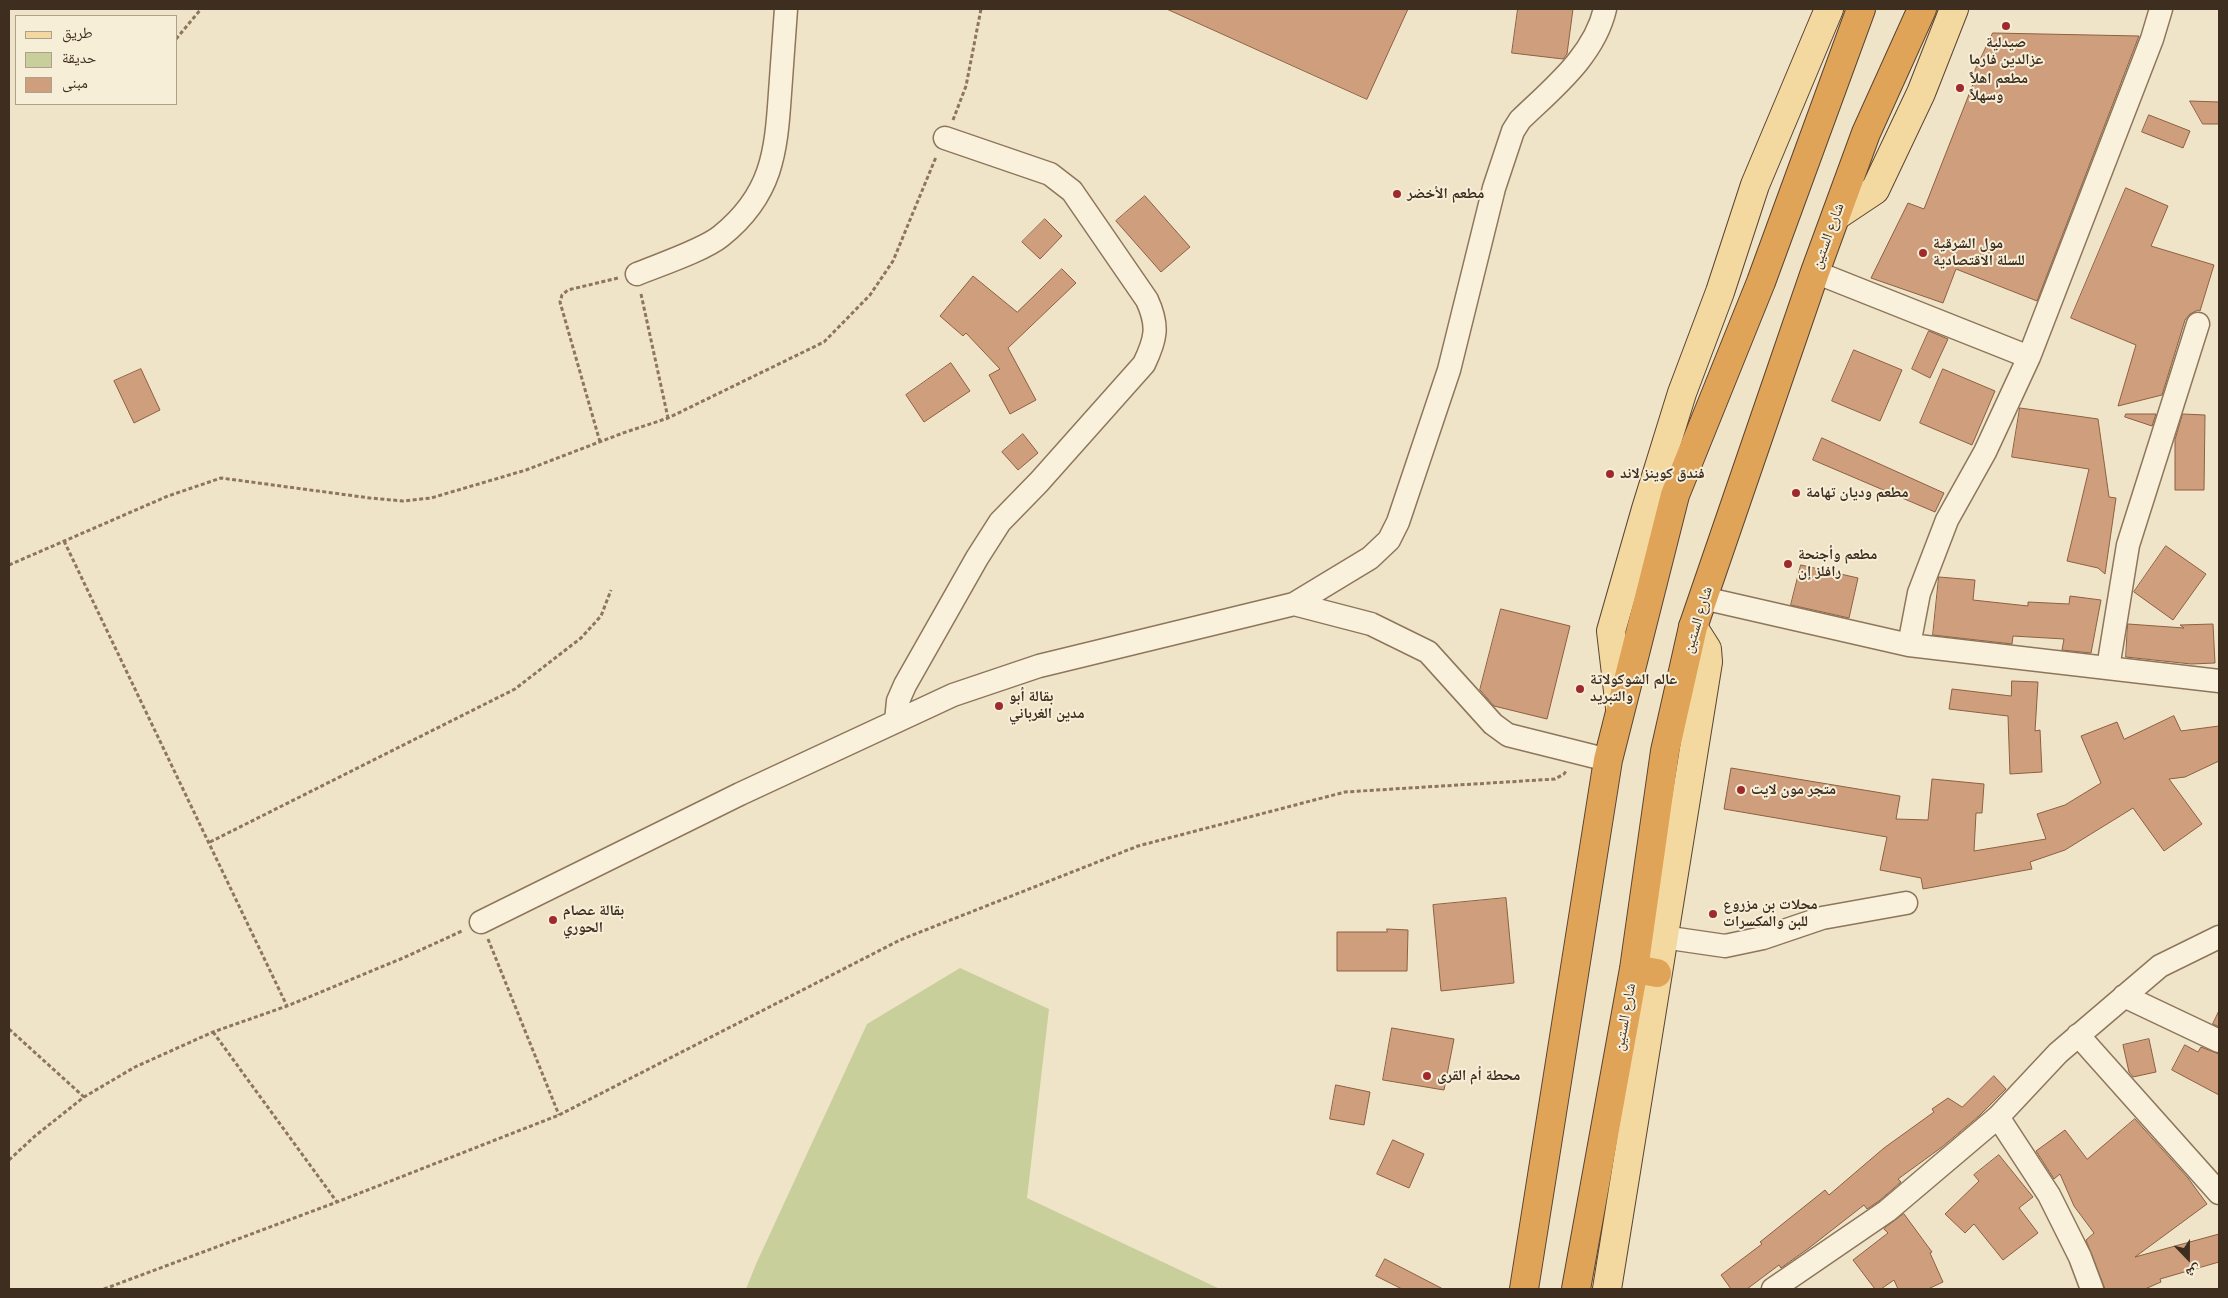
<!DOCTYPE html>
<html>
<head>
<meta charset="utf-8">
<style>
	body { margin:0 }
	#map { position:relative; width:2228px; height:1298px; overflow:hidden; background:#f0e4c8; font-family:"Noto Serif","Noto Naskh Arabic",serif }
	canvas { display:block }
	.frame { position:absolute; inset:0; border:10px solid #3d2e20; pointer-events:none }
	.legend { position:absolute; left:15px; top:15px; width:162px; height:90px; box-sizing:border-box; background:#f7eed8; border:1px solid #ada18e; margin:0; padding:6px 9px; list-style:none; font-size:15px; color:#3d2e20 }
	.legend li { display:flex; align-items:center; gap:10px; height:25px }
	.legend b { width:25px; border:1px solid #ada18e }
	.north { position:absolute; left:2163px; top:1233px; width:50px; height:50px; -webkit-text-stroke:4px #f7eed8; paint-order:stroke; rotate:158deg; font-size:14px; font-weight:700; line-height:20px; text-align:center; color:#3d2e20 }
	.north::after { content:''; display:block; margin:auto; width:18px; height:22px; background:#3d2e20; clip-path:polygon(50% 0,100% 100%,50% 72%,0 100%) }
</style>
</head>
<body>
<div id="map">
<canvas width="2228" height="1298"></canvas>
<div class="frame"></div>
<ul class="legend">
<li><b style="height:6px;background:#f3d9a0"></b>طريق</li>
<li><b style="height:14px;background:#c9cf9b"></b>حديقة</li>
<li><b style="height:14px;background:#cf9f7d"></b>مبنى</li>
</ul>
<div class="north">ش</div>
</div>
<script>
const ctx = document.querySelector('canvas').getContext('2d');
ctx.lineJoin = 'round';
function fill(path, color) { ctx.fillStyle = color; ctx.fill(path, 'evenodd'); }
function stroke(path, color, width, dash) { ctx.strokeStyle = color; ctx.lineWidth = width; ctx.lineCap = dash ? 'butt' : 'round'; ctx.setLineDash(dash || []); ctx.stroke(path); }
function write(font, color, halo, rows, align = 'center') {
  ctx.font = font + ' "Noto Serif","Noto Naskh Arabic",serif'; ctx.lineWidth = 4; ctx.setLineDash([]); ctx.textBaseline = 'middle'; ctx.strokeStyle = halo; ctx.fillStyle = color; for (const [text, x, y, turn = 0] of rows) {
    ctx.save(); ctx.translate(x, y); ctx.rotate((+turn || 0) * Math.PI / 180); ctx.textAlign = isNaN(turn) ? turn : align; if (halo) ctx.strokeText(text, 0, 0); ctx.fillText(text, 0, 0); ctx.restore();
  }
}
fill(new Path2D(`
	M960,968L1049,1009L1027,1198L1220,1289H746L756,1264L867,1024Z`), '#c9cf9b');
const building = new Path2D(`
	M1167,9H1408L1367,99Z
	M1518,9H1573L1567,54L1563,59L1512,53Z
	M1993,33L2139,36L2037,301L1956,269L1943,303L1871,278L1908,203L1924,209L1977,74L1974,73Z
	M2190,101L2219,102V124H2203Z
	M2149,115L2190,131L2183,148L2142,132Z
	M2126,188L2168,206L2151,246L2214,265L2200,311L2198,310L2190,314L2185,320L2162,395L2118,406L2136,345L2071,318Z
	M1145,196L1190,247L1161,272L1116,221Z
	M1045,219L1062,236L1040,259L1022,242Z
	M1062,269L1076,283L1008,348L1036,400L1010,414L989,375L1000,369L966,333L963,336L940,316L973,276L1017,312Z
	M1929,331L1948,339L1930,378L1912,369Z
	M1854,350L1902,370L1880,421L1832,401Z
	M951,363L970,391L924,422L906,395Z
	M141,369L160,410L134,423L114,381Z
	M1943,369L1995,391L1972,445L1920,423Z
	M2020,408L2098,419L2109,497L2116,498L2105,574L2098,568L2067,561L2089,469L2012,457Z
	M2126,414H2156L2152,426L2125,417Z
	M2183,414L2205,415L2204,490H2175V440Z
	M1023,434L1038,453L1018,470L1002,452Z
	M1822,438L1944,493L1935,512L1813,460Z
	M2166,546L2206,574L2173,620L2134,592Z
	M1801,565L1858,578L1849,618L1791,605Z
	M1939,577L1975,580L1973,600L2028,606V602L2069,604L2070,596L2101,600L2091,653L2062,650L2064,639L2013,636L2012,644L1933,635Z
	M1501,609L1570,626L1547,719L1494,706L1480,690Z
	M2128,624L2184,628L2180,625L2213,624L2215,663L2191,664L2126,657Z
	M2012,681L2038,682L2035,731L2040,730L2042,772L2010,774L2008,716L1949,709L1952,689L2011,696Z
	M2174,716L2181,731L2219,726V761L2185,777L2169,779L2202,824L2164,851L2133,808L2065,850L2030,862L2032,869L1923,889L1921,878L1880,870L1887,837L1724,809L1731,768L1900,796L1896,819L1928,820L1932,779L1984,784L1982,813H1976L1974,851L2046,839L2037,814L2065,805L2101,783L2081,736L2117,722L2124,739Z
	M1506,898L1514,983L1441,991L1433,905Z
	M1387,929L1408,930L1407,971H1337V932H1387Z
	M2219,1011V1027L2213,1024Z
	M1392,1028L1454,1039L1444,1090L1383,1080Z
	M2149,1039L2156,1072L2133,1077L2129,1072L2123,1045Z
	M2185,1045L2198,1052L2201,1047L2219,1054V1095L2172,1070Z
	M1994,1076L2006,1089L1979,1116L1942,1147L1898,1179L1901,1182L1879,1201L1867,1209L1864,1205L1809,1248L1781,1268L1779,1265L1747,1289H1731L1721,1275L1762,1244L1760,1242L1825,1190L1829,1195L1884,1148L1934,1112L1932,1109L1948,1098L1962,1107Z
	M1336,1085L1370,1092L1364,1125L1330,1119Z
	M2135,1119L2188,1178L2207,1204L2135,1257L2219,1234V1262L2160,1279L2161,1282L2145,1289H2105L2086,1240L2094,1233L2074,1206L2060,1174L2054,1179L2036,1151L2065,1130L2087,1159Z
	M1393,1140L1424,1154L1409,1188L1377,1174Z
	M1999,1155L2033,1197L2019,1208L2038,1233L2003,1260L1974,1224L1965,1233L1945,1214L1979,1181L1974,1175Z
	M1904,1214L1932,1252L1930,1253L1943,1282L1928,1289H1898L1894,1280L1881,1289H1875L1853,1260L1888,1233L1884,1229Z
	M1385,1259L1443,1289H1402L1376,1276Z`);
fill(building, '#cf9f7d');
stroke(building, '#8d5f41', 1);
const minor = new Path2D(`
	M1815,272L2029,357L2152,39L2161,9
	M637,274C659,265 704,250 721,236C772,195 776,153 780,93C782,65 784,37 786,9
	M1703,598L1909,645L2219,681
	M1294,604L1371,624L1428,652L1493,724L1508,735L1608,760
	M1909,645L1919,593L1947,520L1985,452L2029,357
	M2108,668L2128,545L2198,324
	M896,721L898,701L905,685L977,558L1000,522L1039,482L1144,364C1156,339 1159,326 1147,300L1072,191L1050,174L945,138
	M481,922L740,794L953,695L1039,666L1294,604L1370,558L1389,540L1398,522L1449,370L1494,188L1513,131L1520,120C1553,88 1594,56 1605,9
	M1663,937L1725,946L1763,938L1822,918L1906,903
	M2124,996L2219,1041
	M2078,1035L2219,1193
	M1998,1117L2049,1195L2080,1257L2092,1289
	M1773,1289L1887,1211L1998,1117L2058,1053L2160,966L2219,937`);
const major = new Path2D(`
	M1836,216L1875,190L1921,93L1954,9
	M1620,708L1611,631L1646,509L1682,393L1720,292L1755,185L1829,9
	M1607,1289L1708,662L1707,649L1693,627`);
const highway = new Path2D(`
	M1634,969L1657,973
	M1524,1289L1608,760L1675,495L1761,282L1861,9
	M1576,1289L1634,969L1665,751L1693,627L1815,272L1866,133L1922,9`);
stroke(minor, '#8d765c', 25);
stroke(major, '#5b4430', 30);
stroke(highway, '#5b4430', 30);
stroke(new Path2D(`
	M176,39L201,9
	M953,120L966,86L981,9
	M641,294L668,418
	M600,442L560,302L562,295L568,290L618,278
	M64,541L287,1006
	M9,565L168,496L221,478L370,498L403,501L431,498L526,470L623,433L668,418L824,342L870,295L893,261L936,157
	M210,842L515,689L581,638L601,616L611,590
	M488,939L559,1115
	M9,1029L84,1097
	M213,1032L337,1202
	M9,1160L35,1136L84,1097L135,1067L213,1032L287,1006L403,958L462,931
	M104,1289L337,1202L559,1115L900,940L1138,846L1345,792L1555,779L1564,774L1566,771`), '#8d765c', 3, [4, 2.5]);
stroke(minor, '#faf1dc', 22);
stroke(major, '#f3d9a0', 28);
stroke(highway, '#e0a458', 28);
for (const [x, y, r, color] of [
	[2006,26,5,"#9e2a2b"],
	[1960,88,5,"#9e2a2b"],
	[1397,194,5,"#9e2a2b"],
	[1923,253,5,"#9e2a2b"],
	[1610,474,5,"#9e2a2b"],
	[1796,493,5,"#9e2a2b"],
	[1788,564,5,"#9e2a2b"],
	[1580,689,5,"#9e2a2b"],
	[999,706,5,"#9e2a2b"],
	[1741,790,5,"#9e2a2b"],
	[1713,914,5,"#9e2a2b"],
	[553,920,5,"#9e2a2b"],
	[1427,1076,5,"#9e2a2b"]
]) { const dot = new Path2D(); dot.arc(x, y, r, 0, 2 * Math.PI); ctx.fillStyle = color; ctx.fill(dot); stroke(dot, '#f7eed8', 2); }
write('bold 15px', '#3d2e20', '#f7eed8', [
	["صيدلية",2006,43,"center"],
	["عزالدين فارما",2006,60,"center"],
	["مطعم اهلاً",1970,79],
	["وسهلاً",1970,96],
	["مطعم الأخضر",1407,194],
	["مول الشرقية",1933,244],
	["للسلة الاقتصادية",1933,261],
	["فندق كوينز لاند",1620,474],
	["مطعم وديان تهامة",1806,493],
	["مطعم وأجنحة",1798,555],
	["رافلز إن",1798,572],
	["عالم الشوكولاتة",1590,680],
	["والتبريد",1590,697],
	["بقالة أبو",1009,697],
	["مدين الغرباني",1009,714],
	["متجر مون لايت",1751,790],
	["محلات بن مزروع",1723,905],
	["للبن والمكسرات",1723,922],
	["بقالة عصام",563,911],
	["الحوري",563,928],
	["محطة أم القرى",1437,1076]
], 'left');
write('15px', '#3d2e20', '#f7eed8', [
	["شارع الستين",1828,236,-70],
	["شارع الستين",1698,620,-73],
	["شارع الستين",1625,1017,-80]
]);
</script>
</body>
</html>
